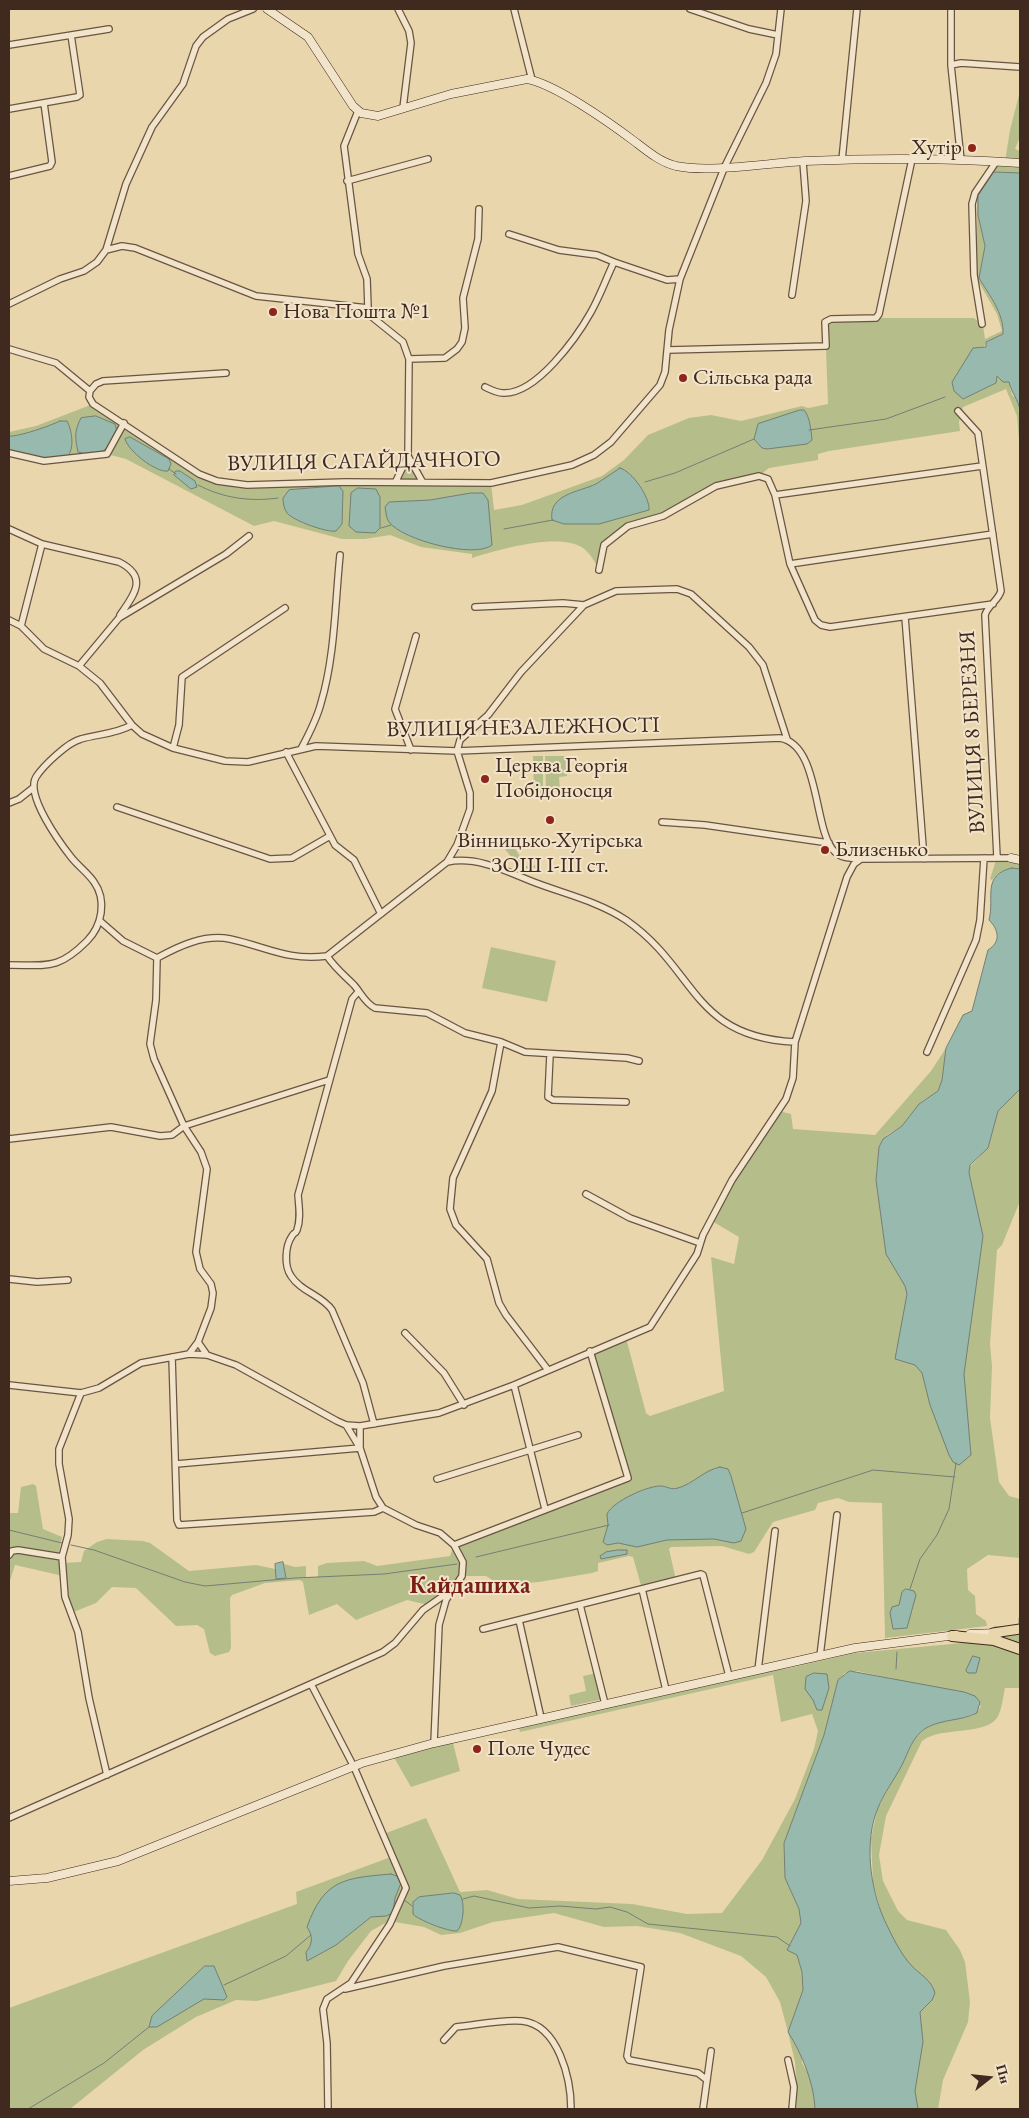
<!DOCTYPE html>
<html>
<head>
<meta charset="utf-8">
<style>
	body { margin:0 }
	#map { position:relative; width:1029px; height:2118px; overflow:hidden; background:#e9d6ad; font-family:"EB Garamond",serif }
	canvas { display:block }
	.frame { position:absolute; inset:0; border:10px solid #40291e; pointer-events:none }
	.north { position:absolute; left:964px; top:2053px; width:50px; height:50px; -webkit-text-stroke:4px #f1e4ca; paint-order:stroke; rotate:74deg; font-size:14px; font-weight:700; line-height:20px; text-align:center; color:#40291e }
	.north::after { content:''; display:block; margin:auto; width:18px; height:22px; background:#40291e; clip-path:polygon(50% 0,100% 100%,50% 72%,0 100%) }
</style>
</head>
<body>
<div id="map">
<canvas width="1029" height="2118"></canvas>
<div class="frame"></div>
<div class="north">Пн</div>
</div>
<script>
const ctx = document.querySelector('canvas').getContext('2d');
ctx.lineJoin = 'round';
function fill(path, color) { ctx.fillStyle = color; ctx.fill(path, 'evenodd'); }
function stroke(path, color, width, dash) { ctx.strokeStyle = color; ctx.lineWidth = width; ctx.lineCap = dash ? 'butt' : 'round'; ctx.setLineDash(dash || []); ctx.stroke(path); }
function write(font, color, halo, rows, align = 'center') {
  ctx.font = font + ' "EB Garamond",serif'; ctx.lineWidth = 4; ctx.setLineDash([]); ctx.textBaseline = 'middle'; ctx.strokeStyle = halo; ctx.fillStyle = color; for (const [text, x, y, turn = 0] of rows) {
    ctx.save(); ctx.translate(x, y); ctx.rotate((+turn || 0) * Math.PI / 180); ctx.textAlign = isNaN(turn) ? turn : align; if (halo) ctx.strokeText(text, 0, 0); ctx.fillText(text, 0, 0); ctx.restore();
  }
}
fill(new Path2D(`
	M1020,91V137L1015,149L1020,151V173L994,172L978,196V215L985,246L979,278C989,295 1004,313 1003,334L986,342L963,399L996,383L997,375L1009,381L1012,395L1019,401L1020,452L1017,416L1006,389L963,407L959,422L960,431L829,451L818,454V460L769,468L759,476L731,481L663,516L633,524L604,545L599,570C595,562 590,553 583,548C558,532 498,550 472,558V554L421,547L390,535L365,539H342L274,521L254,526L126,459L107,454L64,460L9,453V432L36,426L93,404L199,474L238,484L396,481L408,456L422,481L491,483L494,510L522,505L602,476L624,460L648,435L689,418L711,415L741,421L802,406L808,408L828,404L825,322L876,318H974L983,325L985,339L1002,331L997,314L977,279V196L996,162H1005L1010,130Z
	M533,756H543V793H534Z
	M545,756H567V776L559,777L560,791L546,792Z
	M503,839H509L526,866L538,865V868L521,869L504,848Z
	M997,857L1020,860V869C1009,867 999,870 992,880L990,879Z
	M491,947L556,961L547,1002L482,988Z
	M946,1048L942,1080L938,1091L921,1102L902,1126L887,1135L880,1144L876,1175L886,1254L988,1148L998,1111L1020,1089V1201L1002,1245L997,1250L990,1344L992,1366L990,1418L999,1482L1009,1496L1020,1499V1558L988,1555L967,1569L968,1590L975,1596L976,1614L986,1621L987,1626L885,1638L882,1503L849,1502L838,1498L818,1503L815,1510L773,1522L754,1552L749,1554L722,1546L671,1547L669,1549L676,1580L642,1589L633,1557L629,1556L598,1563V1571L592,1573L539,1582L500,1585L486,1576H462L458,1584L428,1605L407,1600L356,1620L337,1604L309,1615L303,1582L300,1580L265,1583L232,1595L230,1598L231,1648L229,1652L215,1656L210,1653L204,1629L197,1625L176,1626L136,1588L112,1587L96,1603L71,1613L63,1576L15,1565L9,1584V1513H18L21,1487L33,1484L36,1486L43,1529L62,1537L58,1556L62,1563L81,1562L84,1551L97,1542L107,1539L143,1541L150,1543L189,1571L256,1565L275,1569L276,1579L286,1578L284,1564L295,1567L306,1566V1577H318V1566L327,1563L364,1561L377,1566L450,1556L454,1545L628,1478L590,1351L626,1338L646,1413L650,1416L724,1391L711,1257L734,1264L739,1237L710,1220L779,1111L791,1114L793,1129L875,1135L931,1071Z
	M1018,1618H1020V1688H1005C1003,1697 1002,1710 997,1718C984,1736 941,1726 922,1741L886,1816L879,1855L883,1881L898,1911L907,1920L946,1930L960,1950L965,1962L970,2002L968,2022L943,2080L938,2109H908L879,1904L873,1883L871,1839L877,1810L915,1738L926,1728L937,1723L972,1716L977,1713L981,1706L893,1679L857,1671L845,1673L838,1680L824,1735L784,1843L785,1878L799,1909L801,1923L787,1950L797,1955L802,1972L803,1990L788,2032L802,2054V2063L830,2109H796L797,2087L795,2062L788,2032L780,2002L766,1977L741,1956L680,1933L637,1926L604,1927L554,1913L493,1922L460,1933L441,1935L424,1927L389,1921L371,1931L348,1961L336,1981L257,2001L236,2000L196,2017L143,2050L70,2109H9V2008L297,1904L296,1892L391,1857L381,1835L426,1818L460,1892L487,1890L518,1899L632,1904L687,1914L722,1913L762,1860L795,1799L814,1749L818,1731L812,1714L781,1722L773,1675L520,1732L518,1724L783,1664L785,1669L855,1653L994,1640V1626H1018Z
	M597,1673L603,1699L571,1706L569,1695L586,1691L583,1676Z
	M452,1739L460,1771L411,1787L392,1754Z`), '#b5be8b');
const water = new Path2D(`
	M994,172L1020,173V410C1018,399 1012,394 1009,382H1003L997,376L996,383L963,399L954,391L952,382L973,348L986,347V342L1003,334C1004,313 989,295 979,278L985,246L978,215V196Z
	M800,410H804C810,417 811,430 812,440L807,444L767,449L762,448L754,439L758,424Z
	M96,416L115,424L117,431C107,450 102,459 78,452C75,438 74,431 81,418Z
	M60,421H67C72,430 75,449 67,457L39,459L9,450V436C18,437 50,426 60,421Z
	M130,437L169,459L171,464L168,471C156,473 128,451 125,439Z
	M620,468C632,471 650,497 649,510L599,524H564L552,520C548,494 579,492 596,484C604,479 612,473 620,468Z
	M176,471H180L195,481L197,487L191,489L174,475Z
	M339,486L343,491L342,524L336,531C327,533 292,520 287,513C284,509 283,503 283,498L289,490Z
	M358,488L376,489L380,497V528L375,533L356,532L349,526L351,493Z
	M471,493H483L488,500L492,545C475,559 402,540 389,522C386,518 386,512 385,507L389,502L430,500Z
	M1012,868L1020,869V1089L998,1111L988,1148L970,1165L969,1173L983,1236L964,1374L971,1455L959,1465L953,1462L949,1455L930,1405L922,1373L915,1365L895,1359L907,1294L905,1286L886,1254L876,1180L879,1147L883,1139L902,1126L919,1104L938,1091L942,1080L946,1048L963,1015L972,1011L988,950C1001,942 999,930 989,920C995,898 981,875 1012,868Z
	M720,1467L728,1469L731,1476L746,1529L741,1541L734,1543L714,1539L667,1540L637,1547L618,1543L607,1545L603,1542L608,1525L607,1514C613,1501 649,1485 662,1486C668,1487 671,1490 678,1488C693,1484 704,1470 720,1467Z
	M618,1550H627V1554L601,1559L600,1556L606,1552Z
	M283,1562L286,1578L276,1579L275,1564Z
	M906,1589L914,1591L916,1595L907,1628L893,1629L890,1613L892,1607L899,1605L902,1592Z
	M973,1656L980,1658L976,1673H968L966,1671Z
	M850,1671L964,1692L975,1696L980,1702L977,1713C961,1721 942,1719 926,1728C912,1737 909,1751 902,1765C894,1780 884,1793 878,1808C864,1840 870,1888 884,1919C891,1934 900,1953 911,1965C920,1975 931,1979 935,1993L932,2000L920,2012L923,2042L915,2091L918,2109H815C814,2083 802,2054 788,2032L803,1990L802,1972L797,1955L787,1950L801,1923L799,1909L785,1878L784,1843L824,1735L838,1680Z
	M814,1673L827,1674L829,1688L822,1710H817L813,1700L805,1689L806,1677Z
	M391,1874L397,1876L401,1883L395,1898L393,1913L386,1916L371,1917L336,1945L307,1961L306,1952C313,1944 313,1936 307,1927C324,1879 345,1878 391,1874Z
	M454,1893L460,1895C465,1901 464,1925 457,1931C449,1932 418,1920 413,1914V1902L419,1897Z
	M205,1966H214L227,1997L224,2000L204,1999L157,2027H149L152,2016Z`);
fill(water, '#97b9ae');
stroke(water, '#747f74', 1);
stroke(new Path2D(`
	M809,430L886,419L945,397
	M169,469L176,474
	M645,482L675,473L754,439
	M198,485C223,498 250,502 278,498
	M381,528L391,525
	M504,529L553,520
	M742,1513L873,1470L955,1477
	M9,1530L62,1543
	M71,1545L94,1550L185,1582L205,1586L295,1578L384,1574L457,1564
	M476,1557L609,1525
	M910,1589L920,1559L937,1535L949,1509L956,1463
	M896,1669L897,1652
	M403,1899L412,1906
	M463,1899L474,1896L529,1908L560,1906L596,1909L610,1907L627,1912L648,1924L777,1937L790,1946
	M224,1985L286,1956L311,1935
	M28,2109L104,2063L149,2027`), '#747f74', 1);
const street = new Path2D(`
	M398,9L409,31L411,43L403,108
	M514,9L532,80
	M690,9L749,29L778,35
	M951,9V65L961,160
	M9,45L109,29
	M951,65L961,63L1020,67
	M9,109L77,97L80,95L71,35
	M358,111L344,146L358,254L367,279L368,308L372,317L403,342L409,359L408,456L422,481
	M842,160L857,9
	M9,176L50,166L52,162L44,103
	M347,181L428,159
	M509,234L559,250L597,255L614,262
	M106,250L122,246L135,248L256,296L368,308
	M792,295L806,201L803,162
	M9,304L60,279L84,271L97,262L106,250L126,184L152,127L183,84L196,46L203,37L228,19L253,9
	M982,324L974,275L972,204L975,193L996,162
	M9,349L56,363L90,391L89,397L93,404L199,474L217,481L247,485L345,482L491,483L572,465L594,455L611,442L660,385L665,372L669,330L680,279L725,166L766,83L776,54L781,9
	M668,350L826,346L825,322L831,319L876,318L879,314L912,159
	M409,359L445,358L457,349L462,342L465,328L463,298L478,239L479,209
	M485,387C491,390 497,393 503,393C536,395 577,337 591,312C600,296 606,279 614,262L667,280L680,279
	M90,391L96,384L103,381L226,373
	M958,411L978,433L1001,591C998,601 988,605 985,615L997,857
	M9,453L44,461L107,454L124,423
	M396,481L408,456
	M775,495L982,466
	M9,529L42,544L119,562C149,577 134,595 120,615
	M790,564L993,534
	M599,570L604,545L628,526L663,516L716,486L759,476L768,479L775,495L790,564L815,620L821,625L830,627L993,604
	M475,607L563,603L584,605
	M905,617L924,859
	M9,620L21,626L44,649L79,666L100,683L132,725L142,734L173,748L225,761L248,762L316,746L457,751L780,738C821,745 813,832 835,852C842,859 852,858 861,859L1011,858
	M21,626L42,544
	M79,666L119,618L226,554L249,536
	M173,748L179,725L182,677L285,608
	M301,749C309,734 317,719 321,703C335,656 335,604 340,555
	M411,750L395,709L416,636
	M286,752L335,845L354,860L381,914
	M9,803L19,799L33,788
	M117,807L270,859L292,858L330,836
	M662,822L705,825L829,843
	M447,862L457,845L470,809V793L457,751L460,740L488,715L521,672L584,605L616,591L677,589L691,594L749,647L763,665L787,739
	M100,921L123,941L157,958
	M327,956C335,968 344,975 354,985C361,993 365,1003 375,1008L427,1013L465,1033L501,1042L525,1052L627,1058L639,1061
	M157,958C179,946 204,934 230,939C267,947 287,961 327,956L447,862C476,856 504,870 531,881C561,893 598,901 626,920C697,969 691,1037 795,1042
	M157,958L156,1000L150,1044L154,1059L184,1126L201,1152L207,1169L196,1252L200,1269L211,1284L213,1293L211,1308L198,1342L189,1354
	M9,965C48,965 58,970 87,941C102,926 107,900 94,882C88,873 78,866 71,857C60,843 25,795 36,777C43,766 68,742 81,739C98,734 116,734 132,725
	M358,992L352,999L298,1195C299,1207 301,1219 297,1230C295,1235 295,1231 292,1236C285,1246 284,1266 291,1276C301,1292 322,1295 332,1310L363,1383L374,1424
	M501,1042L492,1091L453,1178L450,1209L456,1225L487,1259L499,1303L506,1315L548,1370
	M927,1052L976,940L980,920L984,858
	M550,1055L548,1097L553,1100L626,1102
	M9,1139L111,1127L160,1136L172,1135L184,1126L329,1080
	M586,1194L630,1218L700,1243
	M9,1279L37,1282L68,1280
	M405,1333L444,1373L464,1405
	M198,1342L207,1355
	M172,1357L177,1520L179,1525L374,1512L383,1508
	M9,1385L81,1393L99,1388L141,1363L189,1354L207,1355L236,1365L337,1421L346,1425L360,1426L439,1413L514,1385L650,1327L697,1254L703,1235L732,1180L786,1099L793,1078L795,1042L847,877L854,864L861,859
	M514,1385L545,1509
	M81,1393L59,1449V1464L69,1519L68,1535L62,1557L65,1597L78,1632L89,1698L107,1775
	M346,1425L360,1448L376,1497L383,1508L416,1525L440,1533L454,1545L463,1562L462,1576L446,1600L439,1625L434,1743
	M176,1464L360,1448V1426
	M437,1479L578,1435
	M454,1545L628,1478L590,1351
	M9,1555L12,1551L18,1550L62,1557
	M642,1589L666,1690
	M580,1605L605,1704
	M519,1620L541,1718
	M483,1629L701,1574L703,1575L729,1676
	M820,1656L837,1515
	M758,1670L775,1531
	M311,1684L354,1767L406,1888L390,1924L351,1983L327,1999L323,2009L327,2043L328,2109
	M9,1818L383,1652L395,1643L423,1610L453,1589
	M345,1989L444,1966L558,1947L641,1967L627,2056L629,2060L698,2073L707,2080
	M444,2040L456,2027C477,2025 502,2019 522,2021C559,2025 571,2080 571,2109
	M788,2060L794,2087L792,2109
	M703,2109L711,2051`);
const secondary = new Path2D(`
	M267,9L308,37L353,106L361,113L378,116L451,94L527,79C555,84 610,123 634,141C647,151 660,162 676,166C710,173 768,163 805,161C876,158 949,158 1020,163
	M1011,858L1020,860
	M970,1634L999,1633
	M9,1881L47,1878L118,1861L362,1763L434,1743L855,1648L956,1635`);
const primary = new Path2D(`
	M993,1633L1020,1629`);
const highway = new Path2D(`
	M952,1636L994,1640L1020,1649`);
stroke(street, '#6a5442', 8);
stroke(secondary, '#40291e', 9);
stroke(primary, '#40291e', 11);
stroke(highway, '#40291e', 12);
stroke(street, '#f1e4ca', 5.5);
stroke(secondary, '#f1e4ca', 8);
stroke(primary, '#e9d6ad', 9);
stroke(highway, '#e9d6ad', 10);
for (const [x, y, r, color] of [
	[972,148,5,"#8f2418"],
	[273,312,5,"#8f2418"],
	[683,378,5,"#8f2418"],
	[485,779,5,"#8f2418"],
	[550,820,5,"#8f2418"],
	[825,850,5,"#8f2418"],
	[477,1749,5,"#8f2418"]
]) { const dot = new Path2D(); dot.arc(x, y, r, 0, 2 * Math.PI); ctx.fillStyle = color; ctx.fill(dot); stroke(dot, '#f1e4ca', 2); }
write('22px', '#40291e', '#f1e4ca', [
	["Хутір",962,148,"right"],
	["Нова Пошта №1",283,312],
	["Сільська рада",693,378],
	["Церква Георгія",495,766],
	["Побідоносця",495,791],
	["Вінницько-Хутірська",550,841,"center"],
	["ЗОШ І-ІІІ ст.",550,866,"center"],
	["Близенько",835,850],
	["Поле Чудес",487,1749]
], 'left');
write('22px', '#40291e', '#f1e4ca', [
	["ВУЛИЦЯ САГАЙДАЧНОГО",364,462,-1],
	["ВУЛИЦЯ НЕЗАЛЕЖНОСТІ",523,728,-1],
	["ВУЛИЦЯ 8 БЕРЕЗНЯ",973,732,-93]
]);
write('bold 24px', '#7a1f14', '#f1e4ca', [
	["Кайдашиха",470,1586]
]);
</script>
</body>
</html>
